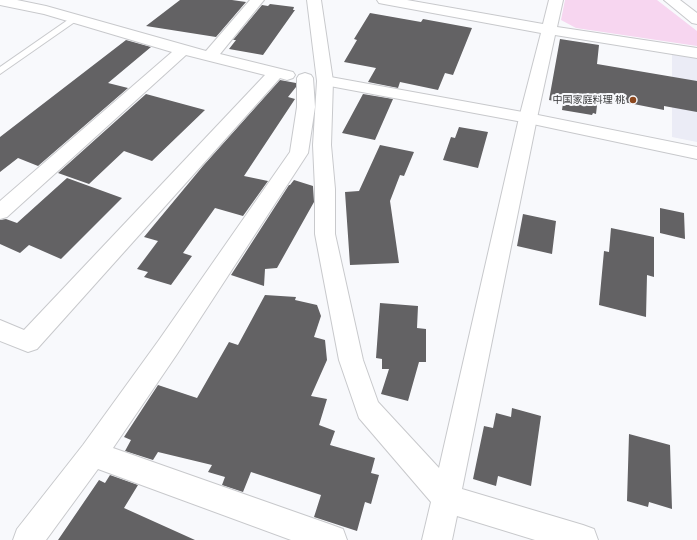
<!DOCTYPE html>
<html>
<head>
<meta charset="utf-8">
<style>
	body { margin:0 }
	canvas { display:block; background:#f8f9fc }
</style>
</head>
<body>
<canvas width="697" height="540"></canvas>
<script>
const ctx = document.querySelector('canvas').getContext('2d');
ctx.lineJoin = 'round';
function fill(path, color) { ctx.fillStyle = color; ctx.fill(path, 'evenodd'); }
function stroke(path, color, width, dash) { ctx.strokeStyle = color; ctx.lineWidth = width; ctx.lineCap = dash ? 'butt' : 'round'; ctx.setLineDash(dash || []); ctx.stroke(path); }
function write(font, color, halo, rows, align = 'center') {
  ctx.font = font + ' "Varela Round","Noto Sans JP",sans-serif'; ctx.lineWidth = 4; ctx.setLineDash([]); ctx.textBaseline = 'middle'; ctx.strokeStyle = halo; ctx.fillStyle = color; for (const [text, x, y, turn = 0] of rows) {
    ctx.save(); ctx.translate(x, y); ctx.rotate((+turn || 0) * Math.PI / 180); ctx.textAlign = isNaN(turn) ? turn : align; if (halo) ctx.strokeText(text, 0, 0); ctx.fillText(text, 0, 0); ctx.restore();
  }
}
fill(new Path2D(`
	M672,52L697,56V142L672,137Z`), '#ebecf6');
fill(new Path2D(`
	M565,0H657L697,31V46L576,28L561,20Z`), '#f7d6f0');
fill(new Path2D(`
	M180,0H232L246,2L216,37L146,26Z
	M270,4L294,7L293,10H295L263,55L229,49L236,40H233L262,5L268,6Z
	M370,13L421,22L423,19L472,28L453,75L445,73L438,90L400,82L398,88L368,82L376,68L344,62L357,40L354,39Z
	M560,39L599,45L597,64L697,81V112L664,106V110L598,97L596,114L593,113L592,115L562,110L563,103L549,100Z
	M126,40L151,47L108,83L128,88L38,166L18,158L0,172V137Z
	M280,80L296,83V87L288,97L295,99L244,176L268,181L243,216L215,208L183,253L192,256L171,285L144,277L148,272L137,269L158,241L144,237L203,166Z
	M146,94L205,110L152,161L124,151L89,184L58,173Z
	M363,94L393,99L375,140L342,133Z
	M459,127L488,132L478,168L443,160L451,137L455,138Z
	M380,145L414,152L404,176L400,175L390,201L399,263L350,265L345,192L359,191Z
	M67,178L122,198L61,259L29,245L20,253L0,244V220L6,219L17,223Z
	M294,180L313,186L314,202L277,268L265,269L264,286L231,275L289,185H290Z
	M660,208L684,213L685,239L660,233Z
	M523,214L556,221L552,254L517,246Z
	M611,228L654,237V277L647,275L646,317L599,305L604,251L609,252Z
	M265,295L296,297L295,300L317,305L321,316L314,337L325,340L327,360L311,396L327,399L319,425L335,431L330,445L375,458L371,473L379,475L371,504L365,502L357,531L314,517L321,495L251,472L243,492L222,485L225,477L208,472L212,465L158,452L153,460L125,451L131,440L124,437L158,385L197,398L229,342L238,345Z
	M380,303L418,306L417,328L426,329V362H419L408,401L381,394L389,369H382V359L376,358Z
	M512,408L541,416L531,486L498,476L496,486L473,479L484,426L493,428L496,413L511,417Z
	M629,434L670,445L672,509L649,502L648,507L627,501Z
	M110,475L138,485L124,508L195,540H58L99,480L105,483Z`), '#636264');
const lane = new Path2D(`
	M72,17H78L79,19L0,74V67Z`);
const street = new Path2D(`
	M0,0H17L46,6L206,51L250,0H264L220,54L293,72L295,75L293,78L287,80L280,78L37,349L28,352L0,341V320L24,330L265,75L186,55L7,217L0,219V201L172,52L44,14L0,5Z
	M307,0H321L333,81L331,145L335,189V234L363,360L378,402L439,468L519,118L541,33L384,4L379,3L377,0H407L543,24L549,0H563L557,27L697,48V58L555,35L537,118L462,489L583,525L594,529L598,540H535L457,516L452,540H422L431,502L359,418L339,360L315,234V189L313,145L317,81Z
	M305,73L311,75L313,78L315,107L308,153L177,354L113,448L332,525L343,529L347,540H291L98,469L46,540H13L17,529L83,445L159,340L290,152L297,107V78L299,75Z`);
const secondary = new Path2D(`
	M664,0H680L697,13V24L692,23Z
	M325,76L528,113L697,147V159L528,123L319,84L317,81L319,78Z`);
stroke(lane, '#c8c9cc', 2);
stroke(street, '#c8c9cc', 2);
stroke(secondary, '#c8c9cc', 2);
fill(lane, '#fff');
fill(street, '#fff');
fill(secondary, '#fff');
for (const [x, y, r, color] of [
	[633,100,4,"#8d481e"]
]) { const dot = new Path2D(); dot.arc(x, y, r, 0, 2 * Math.PI); ctx.fillStyle = color; ctx.fill(dot); stroke(dot, '#f8f9fc', 1.5); }
write('10px', '#343536', '#f8f9fc', [
	["中国家庭料理 桃",625,100]
], 'right');
</script>
</body>
</html>
